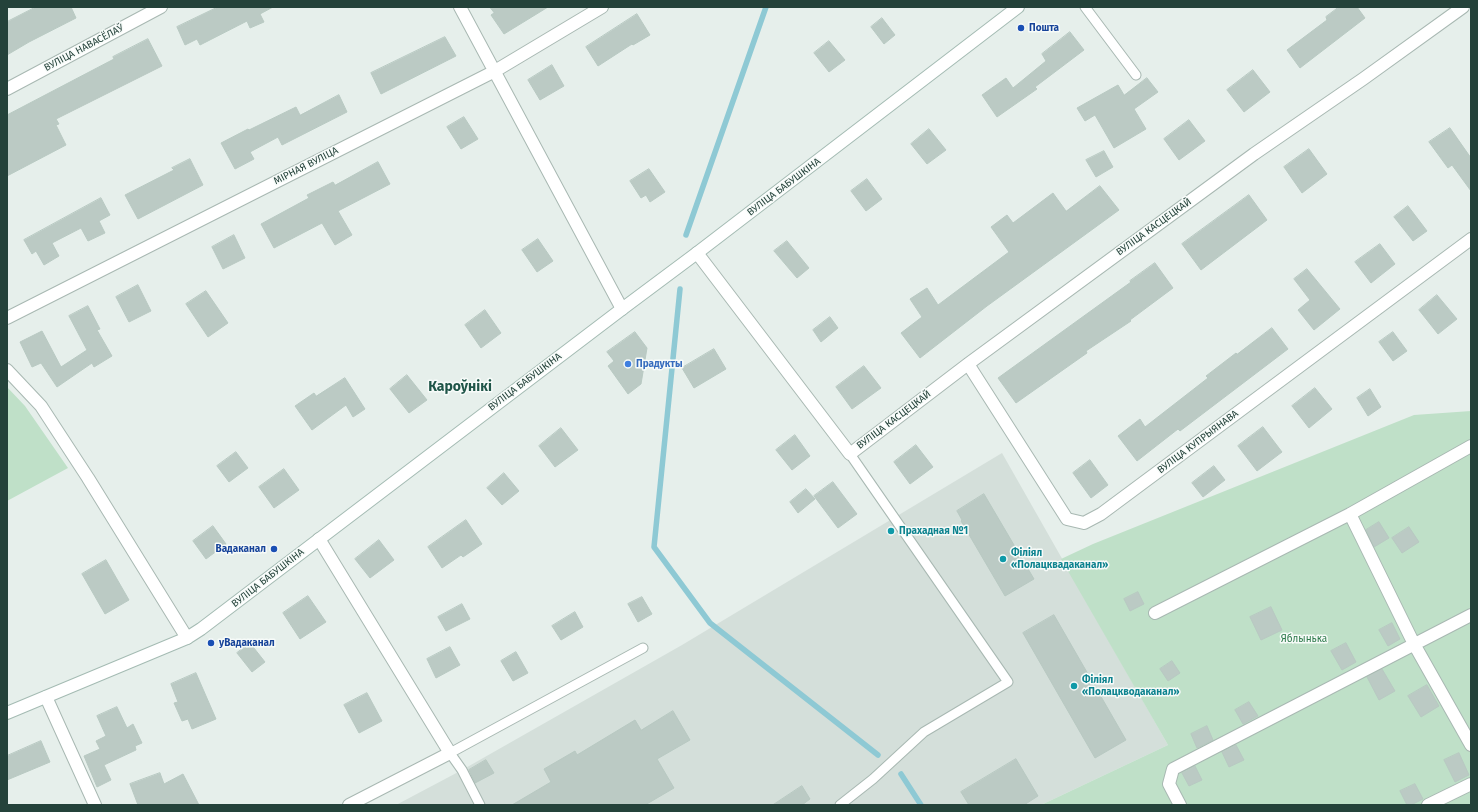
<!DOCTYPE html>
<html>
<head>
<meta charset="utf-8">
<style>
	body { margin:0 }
	#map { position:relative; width:1478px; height:812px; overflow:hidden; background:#e6efeb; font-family:"Fira Sans",sans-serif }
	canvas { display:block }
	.frame { position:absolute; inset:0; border:8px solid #24423a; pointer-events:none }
</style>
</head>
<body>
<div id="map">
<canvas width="1478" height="812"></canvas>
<div class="frame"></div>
</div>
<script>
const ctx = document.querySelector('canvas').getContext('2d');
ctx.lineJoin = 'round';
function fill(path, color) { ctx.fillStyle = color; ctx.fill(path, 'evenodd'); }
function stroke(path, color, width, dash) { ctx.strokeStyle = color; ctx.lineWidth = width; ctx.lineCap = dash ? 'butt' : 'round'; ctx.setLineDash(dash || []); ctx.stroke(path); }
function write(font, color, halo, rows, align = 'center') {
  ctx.font = font + ' "Fira Sans",sans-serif'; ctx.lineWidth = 3; ctx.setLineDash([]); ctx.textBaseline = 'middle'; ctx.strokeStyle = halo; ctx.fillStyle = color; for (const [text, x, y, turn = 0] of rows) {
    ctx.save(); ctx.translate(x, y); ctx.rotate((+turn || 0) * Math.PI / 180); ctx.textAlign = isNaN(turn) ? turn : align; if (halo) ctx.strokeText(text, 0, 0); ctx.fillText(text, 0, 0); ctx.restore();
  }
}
fill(new Path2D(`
	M1002,453L1168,745L1041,805H396L462,770L682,645Z`), '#d4dfda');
fill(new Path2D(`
	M7,387L25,406L68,468L7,501Z
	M1471,411V805H1041L1168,745L1061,559L1093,544L1414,415Z`), '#bfe0c8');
stroke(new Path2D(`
	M686,235L766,7
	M680,289L654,547L710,623L878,755
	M901,774L921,805`), '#8ec9d4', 5.5);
const building = new Path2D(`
	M36,7H71L76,18L29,42L7,55V22Z
	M218,7H273L260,14L264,22L250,28L247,21L200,45L197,39L185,45L177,27Z
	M490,7H548L504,34L491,15L494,13Z
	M1339,7H1357L1365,18L1300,68L1287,50L1327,20L1326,17Z
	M637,14L650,35L633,45L632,44L598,66L586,47Z
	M882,18L895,35L884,44L871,27Z
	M1070,32L1084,50L1035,87L1037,89L997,117L982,95L1006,78L1013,88L1046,61L1042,54Z
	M445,37L456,56L381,94L371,73Z
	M148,39L162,66L56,119L59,124L56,125L66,145L7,176V115L114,59L113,57Z
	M829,41L845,60L829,72L814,53Z
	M552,65L564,86L540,100L528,80Z
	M1253,70L1270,92L1244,112L1227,90Z
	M1147,78L1158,92L1134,109L1146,129L1114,148L1095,115L1085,121L1077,108L1118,85L1124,95Z
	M339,95L347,112L282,145L278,137L250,152L254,159L235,169L221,143L248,129L249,130L296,107L300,115Z
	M464,117L478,139L461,149L447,127Z
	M1189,120L1205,141L1179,160L1164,139Z
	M1450,128L1471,158V191L1452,165L1448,168L1429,142Z
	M929,129L946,150L927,164L911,144Z
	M1309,149L1327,174L1302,193L1284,167Z
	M1104,151L1113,167L1096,177L1086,160Z
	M190,159L203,185L138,219L125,195L174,170L172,168Z
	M378,162L390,184L338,211L352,235L335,245L322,223L274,248L261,224L309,198L307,195L333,182L335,185Z
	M649,169L665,192L650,202L646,195L641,198L630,181Z
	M867,179L882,199L866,211L851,191Z
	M1100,186L1119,210L987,306L920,358L901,333L922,317L910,299L927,288L938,305L1009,252L991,227L1007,215L1013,223L1053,193L1066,211Z
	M1249,195L1267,220L1201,270L1182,244Z
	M101,198L110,215L99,221L105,233L88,241L81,228L52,243L59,256L44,265L36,251L32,254L24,240Z
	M1408,206L1427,231L1413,241L1394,217Z
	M234,235L245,258L223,269L212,247Z
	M538,239L553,261L537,272L522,250Z
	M787,241L809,268L797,278L774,251Z
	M1380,244L1395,264L1371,283L1355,262Z
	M1155,263L1173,288L1130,320L1131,321L1086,351L1087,353L1016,403L998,378L1131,282L1130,281Z
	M1307,269L1340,309L1314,330L1298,310L1310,300L1294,279Z
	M138,285L151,311L129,322L116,297Z
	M206,291L228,323L208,337L186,304Z
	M1437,295L1457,319L1438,334L1419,310Z
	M88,306L100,329L97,330L112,356L94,367L92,363L57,387L41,363L32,367L20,342L42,331L61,367L87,350L69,316Z
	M485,310L501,333L481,348L465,325Z
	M830,317L838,328L821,342L813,330Z
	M1272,328L1288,349L1180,431L1178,429L1137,461L1118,436L1140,419L1145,427L1208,378L1206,376L1236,353L1237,354Z
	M635,332L647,348L641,384L628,394L608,366L614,361L607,352Z
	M1393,332L1407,351L1393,361L1379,342Z
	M714,349L726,369L694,388L682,368Z
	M864,366L881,388L852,409L836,387Z
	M407,375L427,400L409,413L390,389Z
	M345,378L365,409L353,417L346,405L312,430L295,406L314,393L316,396Z
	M1315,388L1332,409L1309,428L1292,406Z
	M1370,389L1381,407L1368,416L1357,398Z
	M1263,427L1282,452L1257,471L1238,446Z
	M561,428L578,450L555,467L539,446Z
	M795,435L810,456L792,470L776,450Z
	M916,445L933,467L910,484L894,462Z
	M236,452L248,468L229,482L217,466Z
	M1090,460L1108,485L1091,498L1073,473Z
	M1214,466L1225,480L1203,497L1192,483Z
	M284,469L299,490L274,508L259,487Z
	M504,473L519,491L502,505L487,488Z
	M833,482L857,514L838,528L814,496Z
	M806,489L815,499L798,513L790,502Z
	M984,494L1034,579L1005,596L961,521L962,520L957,511Z
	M466,520L482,544L463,557L461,555L442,568L428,547Z
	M1379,522L1389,538L1374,547L1366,530Z
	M213,526L226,544L206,559L193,541Z
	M1409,527L1419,542L1402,553L1392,538Z
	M379,540L394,560L370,578L355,559Z
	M106,560L129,600L105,614L82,574Z
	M1138,592L1144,604L1130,611L1124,599Z
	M308,596L326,622L300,639L283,613Z
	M642,597L652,614L638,622L628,604Z
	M462,604L470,619L446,631L438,617Z
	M1271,607L1282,630L1261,640L1250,617Z
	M575,612L583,627L561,640L552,626Z
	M1054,615L1126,740L1095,758L1023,633Z
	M1392,623L1400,639L1388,646L1379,630Z
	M250,643L265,662L252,672L237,653Z
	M1346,643L1356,662L1342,670L1331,651Z
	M450,647L460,665L436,678L427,659Z
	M516,652L528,673L513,681L501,661Z
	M1172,661L1180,673L1168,681L1160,669Z
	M1382,669L1395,691L1379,700L1367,677Z
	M196,673L216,719L192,729L188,719L182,721L174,703L178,702L171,684Z
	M1427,685L1439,706L1421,717L1408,696Z
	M367,693L382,721L359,733L344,705Z
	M1249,702L1258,716L1243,724L1235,710Z
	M117,707L127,728L133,724L142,743L135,746L136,750L104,765L111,780L97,787L84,756L100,749L96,741L106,736L97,716Z
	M673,711L690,740L657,759L674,788L645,805H512L551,782L544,769L575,751L577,755L635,720L641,730Z
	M1207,726L1213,740L1197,748L1191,734Z
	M41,741L50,762L7,780V756Z
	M1236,745L1244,760L1229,767L1222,752Z
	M1459,753L1469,775L1455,782L1444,760Z
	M1016,759L1038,796L1024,805H969L961,792Z
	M486,760L494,773L475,783L469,770Z
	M1195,766L1202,780L1189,786L1182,773Z
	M160,773L164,784L183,774L199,805H138L130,784Z
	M1415,784L1423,799L1411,805H1407L1400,791Z
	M802,786L810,799L802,805H773Z`);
fill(building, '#bbcac4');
stroke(building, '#b8c9c2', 1);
const lane = new Path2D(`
	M1085,7L1136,75
	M480,805L462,770L450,753L643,648
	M840,805L873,779L924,732L1008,682L850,454`);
const street = new Path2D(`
	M460,7L622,309
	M7,89L161,7
	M697,253L850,454L968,364L1254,154L1363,79L1463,7
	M7,318L495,71L602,7
	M968,364L1067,519L1084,523L1101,514L1471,239
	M7,370L41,406L88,478L187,638
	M1350,514L1414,644L1471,745
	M319,539L450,753L349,805
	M1155,613L1350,514L1471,446
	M46,697L95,805
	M1180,805L1169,784L1173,769L1471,615
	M1428,805L1471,784`);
const secondary = new Path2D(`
	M7,713L187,638L201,629L622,309L697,253L1018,7`);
stroke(lane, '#a8b8b2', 11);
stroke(street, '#a8b8b2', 14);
stroke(secondary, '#a4bbb3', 14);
stroke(lane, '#fff', 9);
stroke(street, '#fff', 12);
stroke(secondary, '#fff', 12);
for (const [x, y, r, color] of [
	[1021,28,4,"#1a4fb4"],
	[628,364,4,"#3f7fe0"],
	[891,531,4,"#0f9aa8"],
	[274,549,4,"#1a4fb4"],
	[1003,559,4,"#0f9aa8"],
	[211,643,4,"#1a4fb4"],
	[1074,686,4,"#0f9aa8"]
]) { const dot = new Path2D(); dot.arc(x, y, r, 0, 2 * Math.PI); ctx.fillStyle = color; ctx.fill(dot); stroke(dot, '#f7fbf9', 1.5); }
write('bold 10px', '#164399', '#f7fbf9', [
	["Пошта",1029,28],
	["Вадаканал",266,549,"right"],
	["уВадаканал",219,643]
], 'left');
write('10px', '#24423a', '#f7fbf9', [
	["ВУЛІЦА НАВАСЁЛАЎ",84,48,-28],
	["МІРНАЯ ВУЛІЦА",306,166,-27],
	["ВУЛІЦА БАБУШКІНА",784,187,-37],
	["ВУЛІЦА КАСЦЕЦКАЙ",1154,227,-36],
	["ВУЛІЦА БАБУШКІНА",525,382,-37],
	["ВУЛІЦА КАСЦЕЦКАЙ",894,420,-37],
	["ВУЛІЦА КУПРЫЯНАВА",1198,442,-37],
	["ВУЛІЦА БАБУШКІНА",268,578,-38]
]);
write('bold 10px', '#366cbe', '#f7fbf9', [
	["Прадукты",636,364]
], 'left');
write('bold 10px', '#0d838f', '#f7fbf9', [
	["Прахадная №1",899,531],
	["Філіял",1011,553],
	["«Полацквадаканал»",1011,565],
	["Філіял",1082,680],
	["«Полацкводаканал»",1082,692]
], 'left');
write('10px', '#2d7a4b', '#f7fbf9', [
	["Яблынька",1304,639]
]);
write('bold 14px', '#1f5548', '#f7fbf9', [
	["Кароўнікі",460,387]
]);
</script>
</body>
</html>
